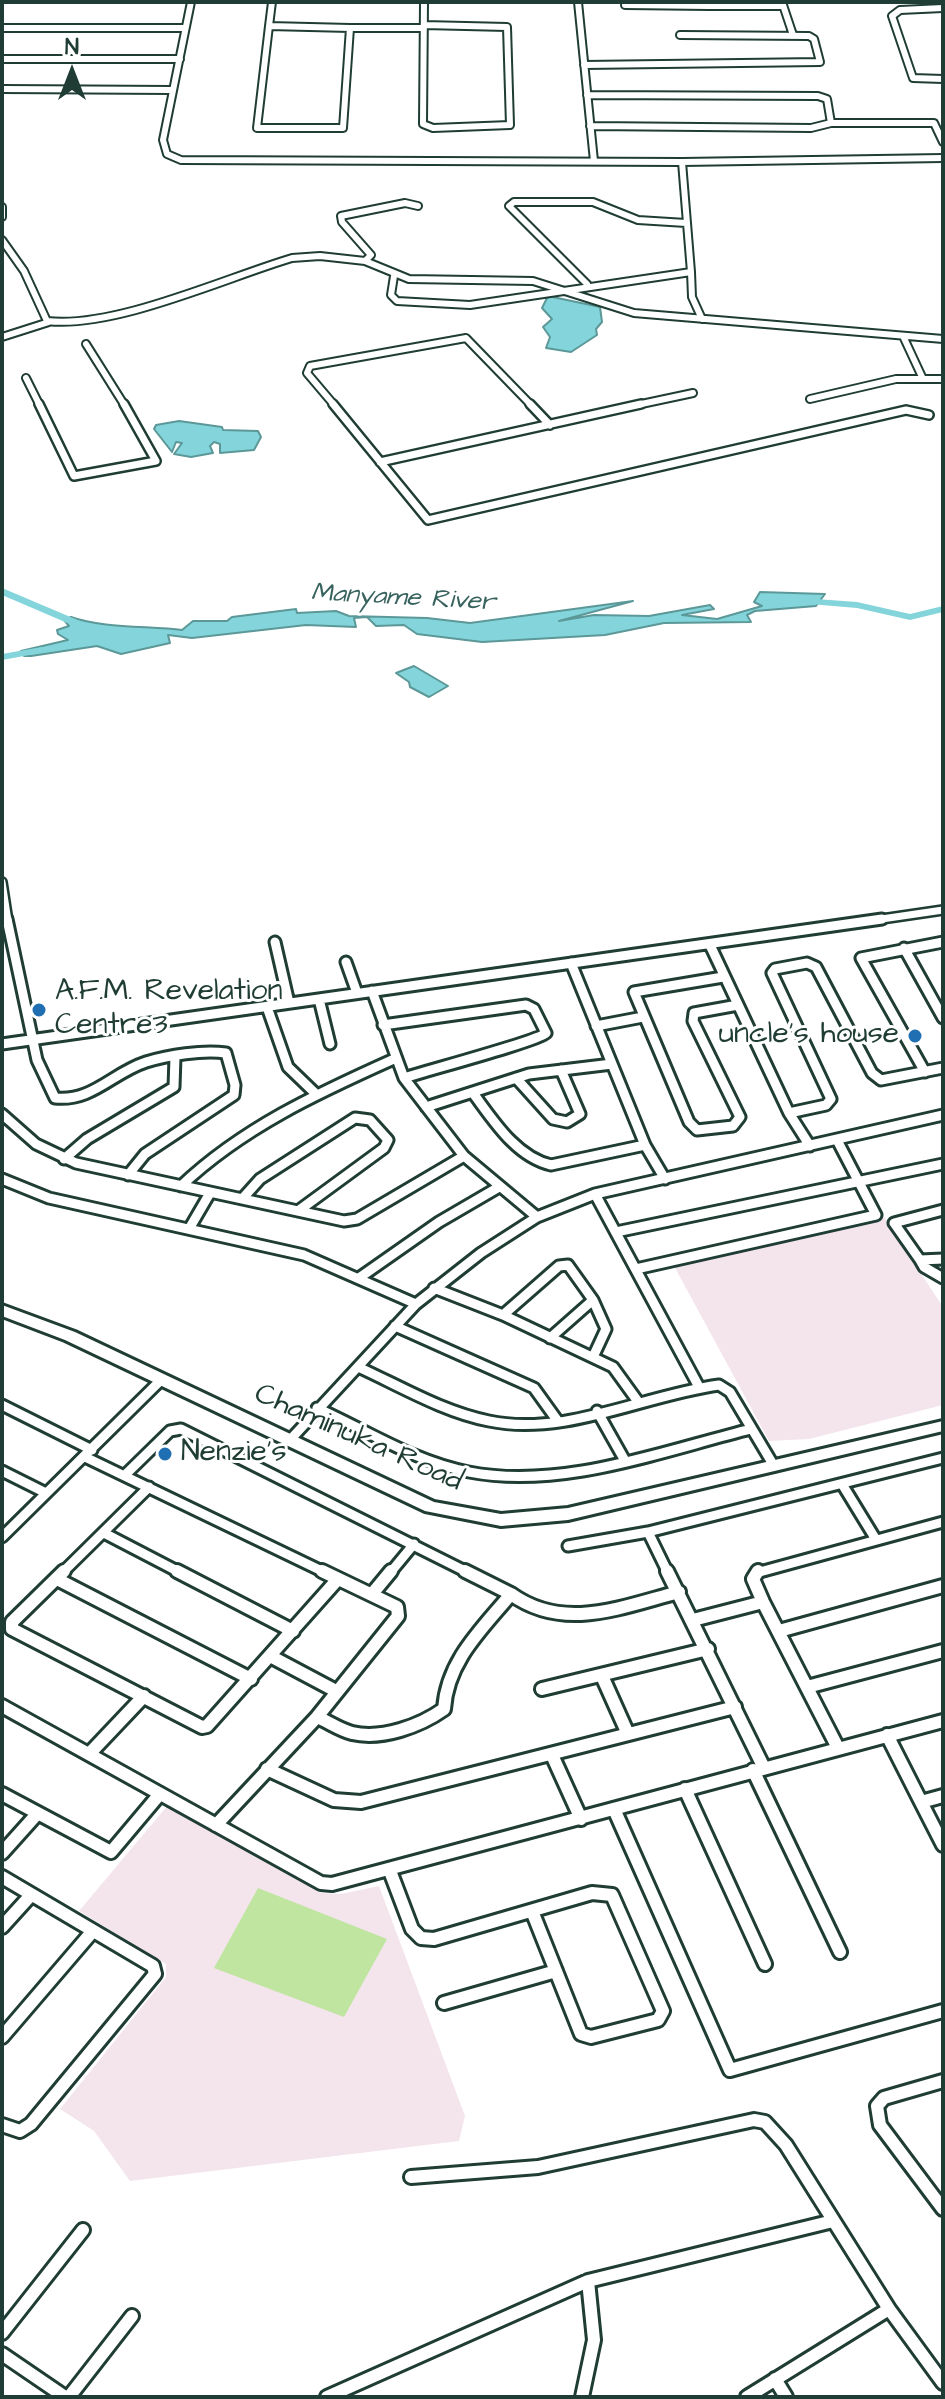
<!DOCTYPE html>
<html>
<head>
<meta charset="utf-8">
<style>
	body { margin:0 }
	#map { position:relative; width:945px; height:2399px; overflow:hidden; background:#fff; font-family:"Architects Daughter",sans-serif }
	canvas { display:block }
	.frame { position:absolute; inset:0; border:4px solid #1f3d34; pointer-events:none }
	.north { position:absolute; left:32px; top:32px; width:80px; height:80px; -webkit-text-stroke:6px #fff; paint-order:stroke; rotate:0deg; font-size:22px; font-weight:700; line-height:32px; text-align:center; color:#1f3d34 }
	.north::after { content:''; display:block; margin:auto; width:28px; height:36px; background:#1f3d34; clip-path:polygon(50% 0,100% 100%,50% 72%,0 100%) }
</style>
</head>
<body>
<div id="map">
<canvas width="945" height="2399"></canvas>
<div class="frame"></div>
<div class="north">N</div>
</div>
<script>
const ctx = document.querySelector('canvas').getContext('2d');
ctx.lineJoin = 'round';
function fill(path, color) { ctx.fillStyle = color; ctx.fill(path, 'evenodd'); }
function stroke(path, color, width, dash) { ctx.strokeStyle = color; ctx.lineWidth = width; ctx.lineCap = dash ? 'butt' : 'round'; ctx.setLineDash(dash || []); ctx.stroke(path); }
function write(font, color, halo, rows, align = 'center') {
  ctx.font = font + ' "Architects Daughter",sans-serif'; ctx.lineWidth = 6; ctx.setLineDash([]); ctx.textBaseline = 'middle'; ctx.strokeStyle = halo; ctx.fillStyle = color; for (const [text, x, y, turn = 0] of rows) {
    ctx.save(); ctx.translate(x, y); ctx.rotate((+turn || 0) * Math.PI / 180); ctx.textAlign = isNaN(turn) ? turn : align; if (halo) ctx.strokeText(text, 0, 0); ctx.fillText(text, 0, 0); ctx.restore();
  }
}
fill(new Path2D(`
	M884,1217L943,1307V1405L809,1439L769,1441L674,1266Z
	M168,1805L321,1893L341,1894L379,1886L465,2116L459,2141L130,2181L94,2131L60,2109L166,1977V1964L79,1911Z`), '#f4e5ed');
fill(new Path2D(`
	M258,1888L387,1939L344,2017L214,1968Z`), '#c0e5a0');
const water = new Path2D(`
	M548,296L600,307L602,322L596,329L597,335L571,352L546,348L550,337L543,327L552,319L542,308Z
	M179,421L222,427L223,430L258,431L261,437L254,450L220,453V444L214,442L210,446L213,453L191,457L174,454L182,443L176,442L172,452L154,429L156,425Z
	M760,592L825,594L816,606L755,611L747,615L751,622L664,623L605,635L482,642L417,634L404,625L376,626L367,617L354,618L356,627L306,625L192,638L168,635L170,643L121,654L97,646L31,656H24L21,651L68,640L58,634L57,630L69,626L64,620L71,617C101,628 148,626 182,630L193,621H227L232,617L296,609L297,613L336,611L349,616L427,618L470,623L633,601L559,621L594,615L649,616L710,605L714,609L682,615L717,619L762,606L754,602Z
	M414,666L448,686L429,697L410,687L409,682L396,673Z`);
fill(water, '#84d5db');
stroke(water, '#5c9898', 2);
fill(new Path2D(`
	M2,588L87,624L89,626L83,629L79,628L2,595Z
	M802,598L857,602L910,614L943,606V612L910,620L857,608L798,603V599Z
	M42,647L46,648V652L2,660V654Z`), '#84d5db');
const minorFar3 = new Path2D(`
	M191,2L163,140L167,154L181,160L682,162L943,158
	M424,2L423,124L433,128L510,125L507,27L424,25
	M578,2L594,161
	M709,2V6H782
	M782,2L793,35
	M625,5L709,6
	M943,8L900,10L892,16L913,78L943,79
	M269,26L350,28L343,128H257Z
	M269,26L272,2
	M2,28H185
	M350,28H423
	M2,59H180
	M584,65L820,62L814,39L809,36L680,35
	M2,89L172,90
	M587,95L818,96L827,99L831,123L811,128L590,126
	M831,123H934L943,142
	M2,207V217
	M2,240L24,271L47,321C114,329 225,278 292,258L320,256L365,261L409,279L533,281L634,313L943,339
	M365,261L371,255L342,222L341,216L405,203L418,206
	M691,272L692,297L702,319
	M394,276L391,295L397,301L470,305L691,272L682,162
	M587,284L509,206L514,202H593L638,220L686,223
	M903,336L923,379H943
	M2,337L49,322
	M86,344L125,406
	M26,378L40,406
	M810,399L896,379H923
	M335,406L307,373L310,366L466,338L532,406
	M632,406L693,393`);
const minorFar2 = new Path2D(`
	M39,404L74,476L156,461L124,404
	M333,404L428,520L906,410L929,415
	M530,404L550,425
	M380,462L641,404
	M2,882L8,921
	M868,921L943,910`);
const minorFar1 = new Path2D(`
	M7,919L37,1060L55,1098C92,1102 112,1073 146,1062C169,1055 202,1050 226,1053L235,1085L234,1095L145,1154L128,1175
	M275,942L289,1003
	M710,945L789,1113L810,1146
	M904,948L943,1018
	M346,962L357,993
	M571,963L645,1145L665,1179
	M723,977L634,992L689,1122L697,1130L733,1126L740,1117L693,1021L694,1013L738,1005
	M372,991L404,1078L464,1156L537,1217
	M319,999L330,1044
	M267,1007L288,1067L316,1094
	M383,1025L526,1005L534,1009L546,1033C538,1041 425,1071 404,1078
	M596,1026L643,1017
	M2,1044L882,919
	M925,1072L861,958L943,942
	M516,1078L553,1119L567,1122L580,1114L561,1070
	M473,1093C493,1120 516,1157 551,1165L645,1145
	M426,1107L529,1074L612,1064
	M789,1113L826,1105L831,1099L772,973L775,969L807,963L816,967L872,1073L881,1080L943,1068
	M2,1114L36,1144L76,1163L344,1221L357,1219L464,1156
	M64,1159L87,1139L174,1087L175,1057
	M2,1179L49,1198L304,1255L416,1304
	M181,1186C242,1128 318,1093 394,1059
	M595,1194L699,1387
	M242,1199L260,1179L355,1118L370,1120L388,1140L384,1148L298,1211
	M943,1210L894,1223L920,1260L943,1259
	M189,1229L210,1193
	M616,1232L943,1164
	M920,1260L924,1267L943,1278
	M636,1269L876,1215L837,1140
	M359,1278L439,1222L499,1187
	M434,1288L503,1315L613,1367L639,1403
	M593,1300L606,1329L593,1357
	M503,1315L559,1266L568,1265L593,1300L550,1338
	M395,1326L534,1388L557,1420
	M358,1367C400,1386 443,1412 489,1421C565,1437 644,1395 719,1385L730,1392L774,1466
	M2,1405L92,1450
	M317,1408C366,1430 415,1462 469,1472C562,1490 662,1451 751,1429
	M597,1411L624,1459
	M289,1441L416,1304L481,1253L537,1217L595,1194L943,1115
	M85,1457L326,1573
	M2,1471L46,1493
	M125,1475L170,1431L181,1429L469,1573
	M842,1484L875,1538
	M648,1532L668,1573
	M104,1533L181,1573
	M2,1537L162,1379
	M568,1546L648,1532L943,1458
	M62,1573L149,1487
	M390,1573L414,1544
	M756,1573L943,1522`);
const minor = new Path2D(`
	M64,1571L12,1622V1629L202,1727L207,1726L338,1579
	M177,1571L293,1631
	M667,1571L764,1768
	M758,1571L753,1579L763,1602L838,1748
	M57,1579L251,1679
	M372,1594L391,1571
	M511,1594C564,1632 621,1607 679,1592
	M693,1620L763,1602
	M779,1631L943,1586
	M272,1657L336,1691
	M602,1676L628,1734
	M807,1687L943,1651
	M542,1689L708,1649
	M2,1706L321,1883L332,1884L943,1721
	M317,1717C329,1722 340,1730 352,1733C382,1740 420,1726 444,1709C447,1661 482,1629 511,1594L465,1571
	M887,1735L921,1802L943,1796
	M90,1753L144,1696
	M552,1755L581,1819
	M267,1769L334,1800L361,1802L735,1707
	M753,1770L840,1952
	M685,1789L765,1964
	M2,1794L111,1852L159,1795
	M921,1802L943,1845
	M614,1809L730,2070L943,2011
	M216,1825L317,1717L398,1616L397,1607L322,1571
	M2,1853L37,1814
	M390,1871L412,1929L421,1938L434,1939L592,1893L612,1895L663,2011L658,2020L591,2037L581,2034L532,1911
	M2,1877L153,1966L155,1974L31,2124L20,2131L2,2125
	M2,1927L31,1895
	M444,2003L556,1971
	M2,2037L92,1932
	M943,2081L884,2098L877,2106L880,2125L943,2209
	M411,2177L538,2167L754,2120L765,2122L786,2145L889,2309L943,2383
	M2,2333L83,2230
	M2,2354L65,2397
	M775,2379L786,2397
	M69,2397L132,2316
	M327,2397L588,2281L833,2221
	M582,2397L594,2340L588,2281
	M747,2397L889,2309`);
const primary = new Path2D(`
	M2,1305L75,1332L434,1502L501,1514L568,1508L943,1421V1431L568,1520L501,1526L425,1511L65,1340L2,1316Z`);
stroke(minorFar3, '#1f3d34', 10);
stroke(minorFar2, '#1f3d34', 12);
stroke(minorFar1, '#1f3d34', 15);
stroke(minor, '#1f3d34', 18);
stroke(primary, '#1f3d34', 6);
stroke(minorFar3, '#fff', 6);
stroke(minorFar2, '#fff', 7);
stroke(minorFar1, '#fff', 9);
stroke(minor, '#fff', 12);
fill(primary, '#fff');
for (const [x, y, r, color] of [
	[39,1010,8,"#1f6fb2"],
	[915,1036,8,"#1f6fb2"],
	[165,1454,8,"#1f6fb2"]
]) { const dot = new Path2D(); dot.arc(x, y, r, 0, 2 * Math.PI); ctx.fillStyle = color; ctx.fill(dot); stroke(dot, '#fff', 3); }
write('italic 26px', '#38635e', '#fff', [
	["Manyame River",403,599,3]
]);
write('30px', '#1f3d34', '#fff', [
	["A.F.M. Revelation",55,993],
	["Centre3",55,1027],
	["uncle’s house",899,1036,"right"],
	["Nenzie's",181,1454]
], 'left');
write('30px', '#1f3d34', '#fff', [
	["Chaminuka Road",358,1439,24]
]);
</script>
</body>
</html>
